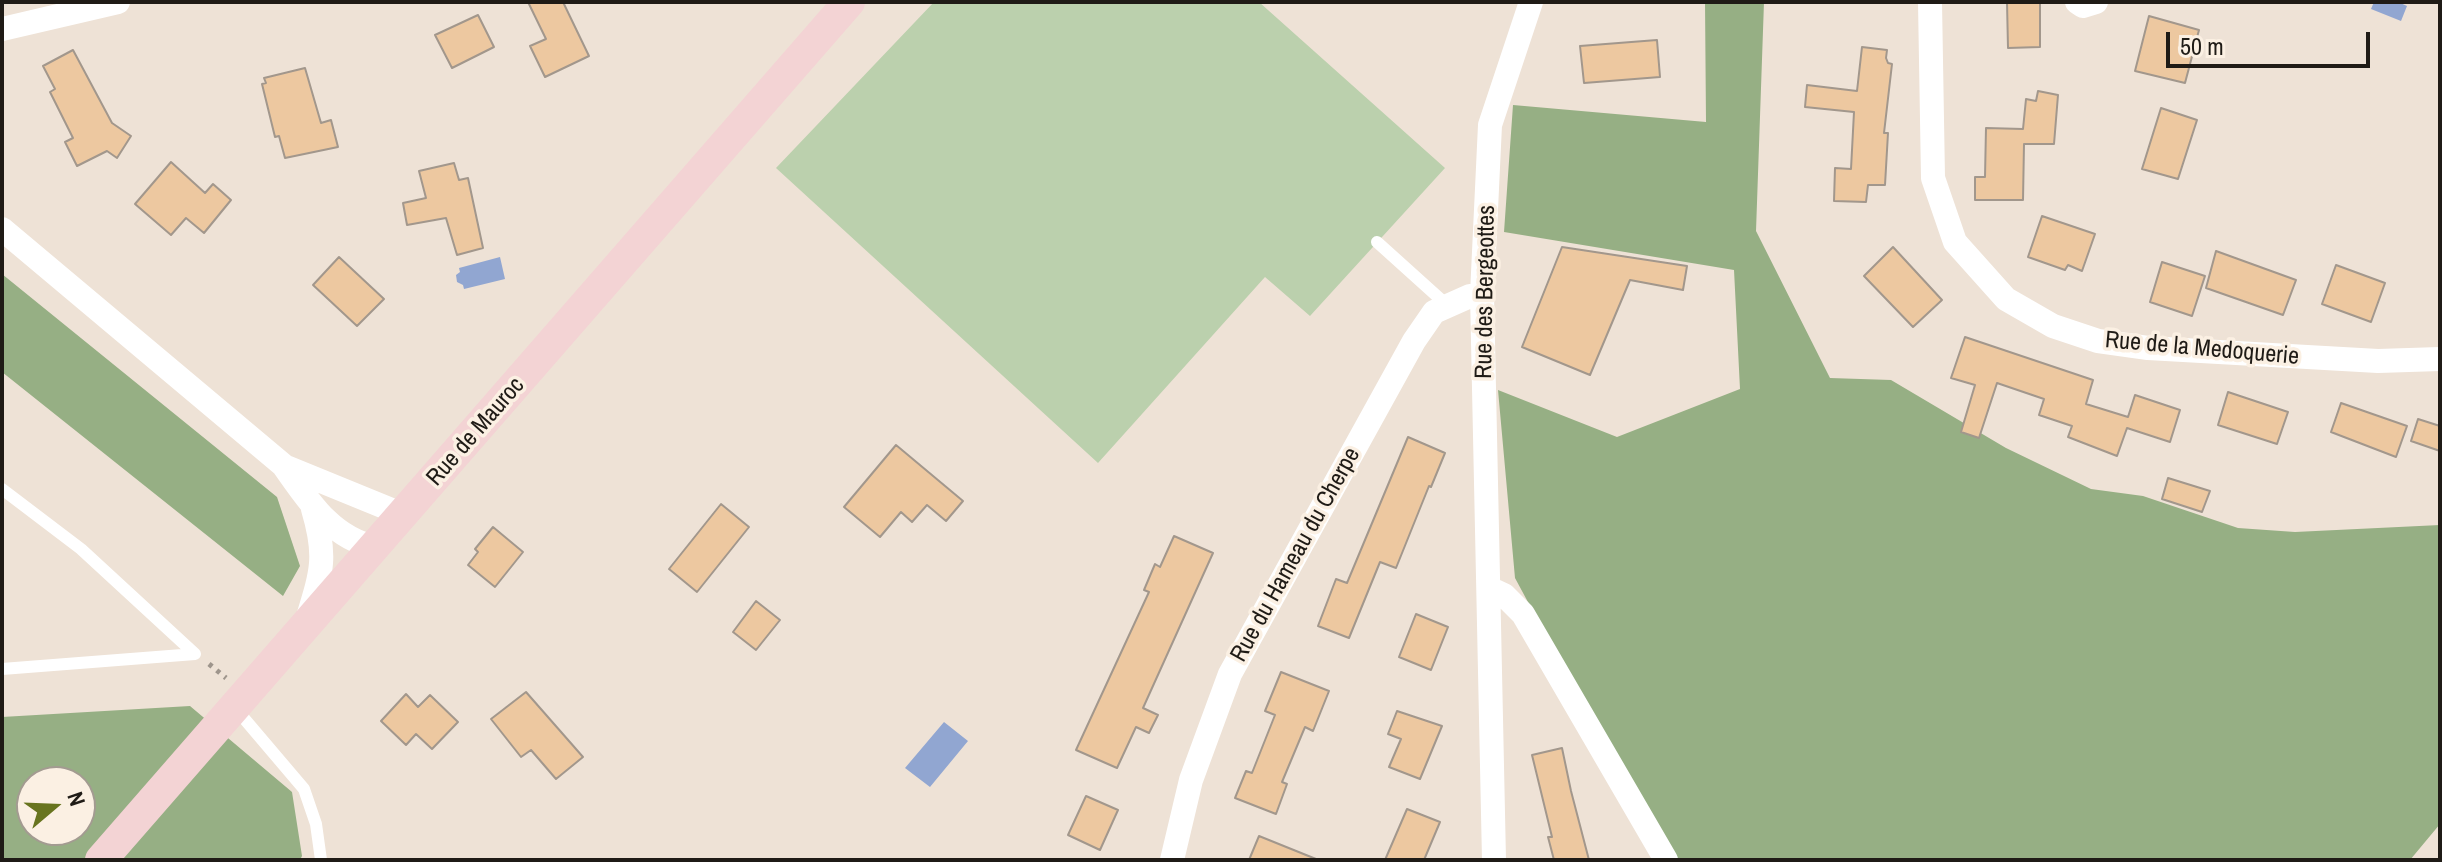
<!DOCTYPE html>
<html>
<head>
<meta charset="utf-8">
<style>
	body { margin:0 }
	#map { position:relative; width:2442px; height:862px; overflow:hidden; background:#eee2d6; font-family:"Archivo Narrow",sans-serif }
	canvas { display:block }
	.frame { position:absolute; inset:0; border:4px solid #1f1b16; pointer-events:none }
	.north { position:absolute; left:16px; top:766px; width:80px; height:80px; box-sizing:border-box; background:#fbf0e3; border:2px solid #a39b91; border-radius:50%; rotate:71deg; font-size:22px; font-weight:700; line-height:32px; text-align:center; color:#1f1b16 }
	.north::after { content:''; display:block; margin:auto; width:28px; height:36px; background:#68741f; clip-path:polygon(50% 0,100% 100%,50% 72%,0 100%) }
	.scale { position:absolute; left:2166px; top:32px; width:204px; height:36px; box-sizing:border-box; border:4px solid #1f1b16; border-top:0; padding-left:10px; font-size:24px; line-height:28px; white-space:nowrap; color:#1f1b16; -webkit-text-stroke:6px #fbf0e3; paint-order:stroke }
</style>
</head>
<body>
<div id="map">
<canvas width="2442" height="862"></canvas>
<div class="frame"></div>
<div class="north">N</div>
<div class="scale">50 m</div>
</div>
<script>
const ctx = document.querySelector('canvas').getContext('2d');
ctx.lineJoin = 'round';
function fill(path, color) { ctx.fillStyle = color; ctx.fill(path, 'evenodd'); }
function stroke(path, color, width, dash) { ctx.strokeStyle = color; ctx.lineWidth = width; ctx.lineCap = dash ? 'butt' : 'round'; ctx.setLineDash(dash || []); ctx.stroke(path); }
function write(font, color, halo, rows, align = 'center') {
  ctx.font = font + ' "Archivo Narrow",sans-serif'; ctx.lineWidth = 7; ctx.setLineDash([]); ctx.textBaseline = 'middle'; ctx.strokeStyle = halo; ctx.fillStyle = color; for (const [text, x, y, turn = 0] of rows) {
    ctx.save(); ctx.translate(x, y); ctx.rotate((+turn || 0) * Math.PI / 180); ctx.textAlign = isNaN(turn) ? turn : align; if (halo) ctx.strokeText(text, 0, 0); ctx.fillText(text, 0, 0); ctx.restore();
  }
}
fill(new Path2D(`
	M934,2H1259L1445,168L1310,316L1265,277L1098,463L776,168Z`), '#bbd0ad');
fill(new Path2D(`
	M1705,2H1764L1756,231L1830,378L1891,380L2006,448L2091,489L2143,496L2238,528L2295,532L2440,525V824L2410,860H1667L1515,578L1498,390L1617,437L1740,389L1734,270L1504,232L1513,105L1706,122Z
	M2,274L277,497L300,566L283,596L2,372Z
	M190,706L292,792L302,856L300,860H2V717ZM32,782H80V830H32Z`), '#96af84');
fill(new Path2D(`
	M2374,2H2398L2407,6L2401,21L2371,9Z
	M500,257L505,279L464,289L463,285L457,282L456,275L460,272L459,268Z
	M944,722L968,741L930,787L905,768Z`), '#91a6d1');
const building = new Path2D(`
	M528,2H563L589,56L545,77L530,46L546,39Z
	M2007,2H2040V47L2008,48Z
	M478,15L494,47L452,68L435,35Z
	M2149,16L2199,30L2185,83L2135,71Z
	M1657,40L1660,77L1584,83L1580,46Z
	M1862,47L1887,50L1886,58L1888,63L1892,64L1884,133H1888L1885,185H1868L1866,202L1834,201L1835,168L1851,169L1854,112L1805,107L1807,85L1857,91Z
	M73,50L112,123L131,136L117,158L107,151L77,166L65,142L73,138L50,92L55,89L43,66Z
	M305,68L321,123L331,120L338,147L285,158L279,136L275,137L262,84L266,83L264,78Z
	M2038,91L2058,95L2054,144H2024L2023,200H1975V177H1985L1986,128L2023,129L2026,99L2036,101Z
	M2161,108L2197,120L2178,179L2142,169Z
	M171,162L205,193L213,184L231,200L204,233L186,218L171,235L135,204Z
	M454,163L459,180L468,178L483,248L457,255L446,218L407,225L403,203L426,198L419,171Z
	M2042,216L2095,234L2082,271L2068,265L2065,270L2028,257Z
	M1562,247L1687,266L1683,290L1630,280L1590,375L1522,347Z
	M1893,247L1942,300L1913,327L1864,276Z
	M2216,251L2296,280L2283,315L2206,288Z
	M339,257L384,299L357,326L313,285Z
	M2162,262L2205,276L2192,316L2150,302Z
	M2336,265L2385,283L2371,322L2322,304Z
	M1965,337L2093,380L2086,404L2128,417L2135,395L2180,410L2170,442L2127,428L2117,456L2068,437L2072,426L2039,415L2044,399L1997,383L1979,438L1961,432L1975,385L1951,378Z
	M2228,392L2288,412L2277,444L2218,425Z
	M2341,403L2407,426L2396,457L2331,432Z
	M2418,419L2440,426V451L2411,441Z
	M1408,437L1445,453L1431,487L1429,486L1396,568L1380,562L1349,638L1318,626L1336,579L1347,583Z
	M896,445L963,501L946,521L927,505L912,522L901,512L880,537L844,507Z
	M2168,478L2210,491L2202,512L2162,499Z
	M721,504L749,527L697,592L669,569Z
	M493,527L523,552L495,587L468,565L478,552L475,549Z
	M1174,536L1213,553L1143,708L1158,715L1149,733L1136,727L1117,768L1076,750L1149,592L1144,590L1155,564L1160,567Z
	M756,601L780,620L756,650L733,632Z
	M1416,614L1448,627L1431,670L1399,657Z
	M1281,672L1329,691L1313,731L1305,727L1282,782L1287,784L1276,814L1235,798L1246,771L1252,773L1275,715L1265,711Z
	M526,692L583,757L556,779L531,750L521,757L491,719Z
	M406,694L418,707L430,695L458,722L432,749L416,734L406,745L381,721Z
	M1397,711L1442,726L1420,779L1389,767L1401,739L1388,734Z
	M1562,748L1571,791L1589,860H1554L1548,837H1552L1532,755Z
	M1086,796L1118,810L1100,850L1068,835Z
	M1407,809L1440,822L1424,860H1385Z
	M1259,836L1316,859V860H1249Z`);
fill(building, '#edc8a0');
stroke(building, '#a2978c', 2);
stroke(new Path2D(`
	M209,664L226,678`), '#9e958c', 5, [4, 6]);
stroke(new Path2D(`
	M1377,242L1448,306
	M2,489L81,549L195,654L2,669
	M236,709L304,789L316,824L321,860`), '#fff', 12);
stroke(new Path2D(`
	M1930,2L1933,178L1955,242L2006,299L2053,326L2098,341L2148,348L2378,361L2440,359
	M2077,2L2083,6L2096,2
	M2,29L118,2
	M2,229L283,465C308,500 331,538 375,547
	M284,466L404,515
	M1489,588L1504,595L1523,614L1666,860
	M308,617C322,571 327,556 313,509
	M1172,860L1191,780L1230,674L1414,341L1434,312L1470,296L1482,294
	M1494,860L1482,294L1490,125L1531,2`), '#fff', 24);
stroke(new Path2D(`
	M101,860L849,2`), '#f3d3d4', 32);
write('24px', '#1f1b16', '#fbf0e3', [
	["Rue des Bergeottes",1486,292,-89],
	["Rue de la Medoquerie",2202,349,5],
	["Rue de Mauroc",476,432,-49],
	["Rue du Hameau du Cherpe",1296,555,-61]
]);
</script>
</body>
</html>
